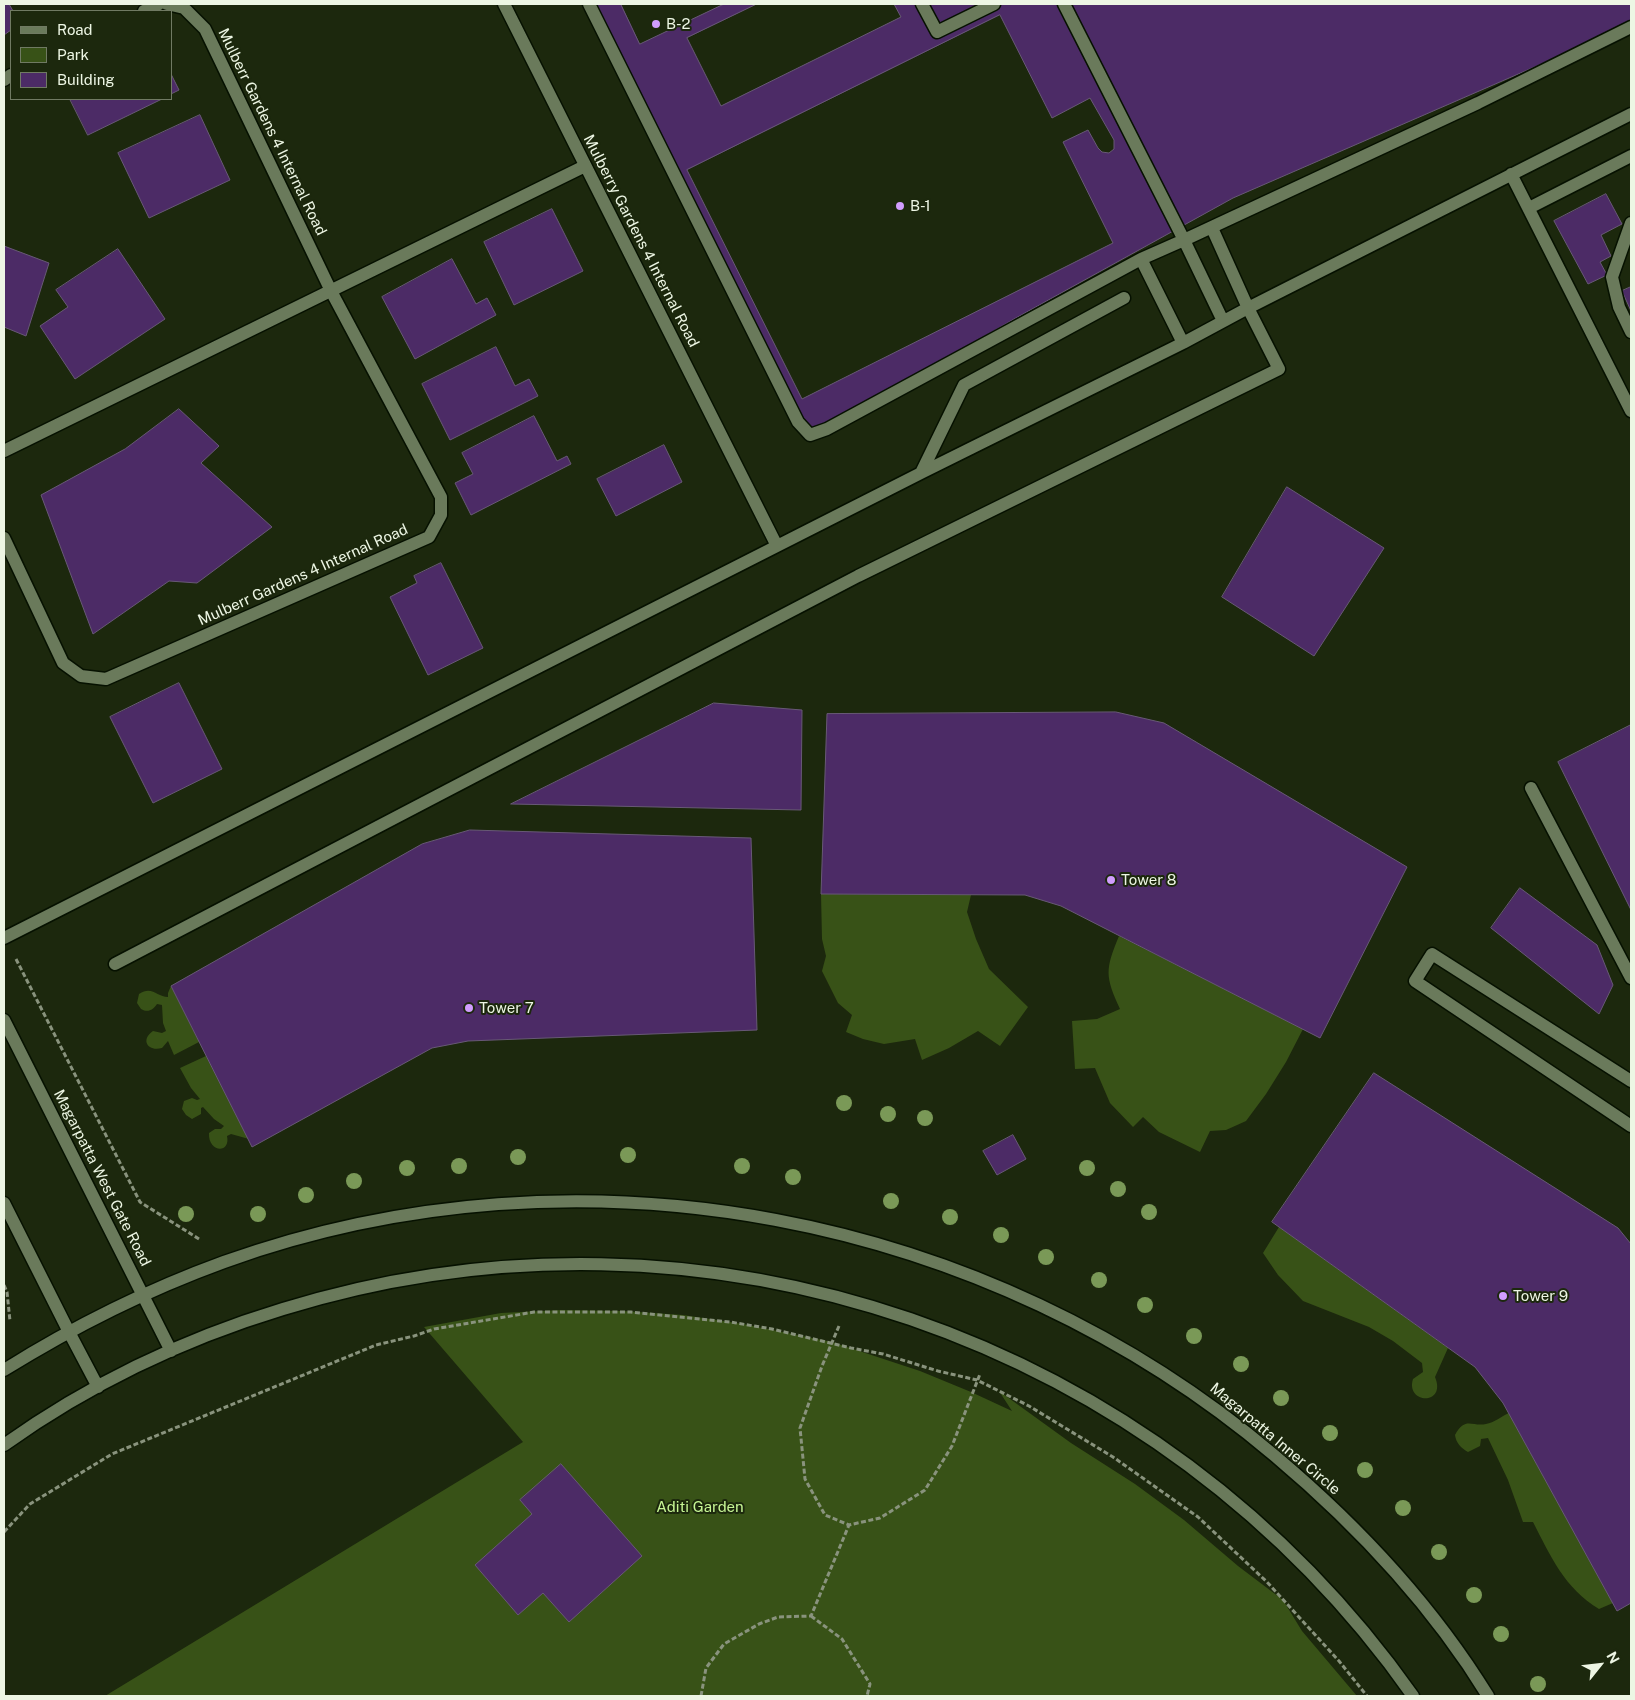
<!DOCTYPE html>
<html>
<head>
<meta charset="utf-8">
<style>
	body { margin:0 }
	#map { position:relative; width:1635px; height:1700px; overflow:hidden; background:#1c280d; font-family:"Public Sans",sans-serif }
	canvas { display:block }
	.frame { position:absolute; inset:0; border:5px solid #edf6e4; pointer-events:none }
	.legend { position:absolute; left:10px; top:10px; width:162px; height:90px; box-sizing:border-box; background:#1c280d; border:1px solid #707a63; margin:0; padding:6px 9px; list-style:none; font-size:15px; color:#edf6e4 }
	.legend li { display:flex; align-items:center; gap:10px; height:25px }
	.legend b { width:25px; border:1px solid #707a63 }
	.north { position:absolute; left:1575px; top:1640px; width:50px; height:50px; -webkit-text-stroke:4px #1c280d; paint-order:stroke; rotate:61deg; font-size:14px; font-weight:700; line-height:20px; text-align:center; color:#edf6e4 }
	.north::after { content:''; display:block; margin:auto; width:18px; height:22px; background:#edf6e4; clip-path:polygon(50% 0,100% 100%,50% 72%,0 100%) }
</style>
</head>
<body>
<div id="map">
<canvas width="1635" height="1700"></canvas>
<div class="frame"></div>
<ul class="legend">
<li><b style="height:6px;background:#6a7a5b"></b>Road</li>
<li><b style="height:14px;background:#385217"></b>Park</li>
<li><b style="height:14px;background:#4c2b66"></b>Building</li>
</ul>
<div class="north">N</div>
</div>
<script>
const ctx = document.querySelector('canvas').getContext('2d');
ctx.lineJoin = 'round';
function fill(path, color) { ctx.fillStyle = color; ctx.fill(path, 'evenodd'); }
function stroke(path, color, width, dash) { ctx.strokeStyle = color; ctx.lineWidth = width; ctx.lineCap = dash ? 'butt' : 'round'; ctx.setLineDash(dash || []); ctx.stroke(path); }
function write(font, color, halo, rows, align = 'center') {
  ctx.font = font + ' "Public Sans",sans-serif'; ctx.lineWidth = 4; ctx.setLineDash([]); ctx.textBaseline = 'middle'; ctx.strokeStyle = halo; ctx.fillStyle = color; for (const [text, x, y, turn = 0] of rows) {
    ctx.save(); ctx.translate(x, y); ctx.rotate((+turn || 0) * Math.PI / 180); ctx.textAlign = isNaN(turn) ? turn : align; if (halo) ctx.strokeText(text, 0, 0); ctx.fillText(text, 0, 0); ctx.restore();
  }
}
fill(new Path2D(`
	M821,894L971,895L967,912L976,939L989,969L1028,1007L1000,1046L978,1031L949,1048L922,1060L915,1039L884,1044L863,1039L846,1032L852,1015L838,1003L822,971L826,956L822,939Z
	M1119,936L1303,1029L1286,1062L1266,1094L1246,1121L1226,1130L1210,1131L1200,1152L1159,1132L1143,1117L1133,1127L1110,1103L1095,1068L1075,1069L1072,1021L1097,1019L1120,1009C1105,976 1105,970 1119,936Z
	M171,986L199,1042L174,1055L168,1041L162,1048C148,1052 140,1040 153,1031L162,1033L166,1031L163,1023L162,1005L157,1004C153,1010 148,1013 141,1009L137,1003L139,994C152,985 157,997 168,997V993Z
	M206,1056L249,1139L231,1134L227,1136C231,1154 208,1153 209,1133L215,1129H221L224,1126L214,1119L203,1107L201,1108V1114L192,1119L186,1115L182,1109L184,1101L192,1098L197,1100L200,1099L191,1088L180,1068Z
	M1279,1227L1448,1348L1435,1377C1447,1406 1405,1404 1413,1379L1423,1372L1422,1363L1393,1341L1369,1327L1303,1301L1278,1275L1263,1253Z
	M561,1310L623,1311L683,1315L743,1324L832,1342L920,1371L971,1392L1012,1411L999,1391L1071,1443L1135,1484L1184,1520L1238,1566L1283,1600L1302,1631L1357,1696H105L523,1442L424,1327L501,1313Z
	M1509,1413L1613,1603L1599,1609C1565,1589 1550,1555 1533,1522H1523L1508,1480L1488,1438L1481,1439L1480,1446L1468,1452C1461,1448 1456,1443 1455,1435C1465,1416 1472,1427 1486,1424C1494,1423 1502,1416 1509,1413Z`), '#385217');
const building = new Path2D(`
	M4,4H9L13,11H11V30L4,35Z
	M589,4H1631V25L1233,198L1014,319L827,429L810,435Z
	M621,4H724L640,44Z
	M757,4H894L901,17L721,106L687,38Z
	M1000,15L1052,118L1090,98L1114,140V149L1109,153L1102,152L1098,148L1088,130L1063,142L1113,243L802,399L687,170Z
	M171,74L179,90L171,94Z
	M70,99H162L88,135Z
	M200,115L230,180L149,218L118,153Z
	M1606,194L1622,224L1601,235L1611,256L1600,262L1607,275L1588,284L1554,221Z
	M552,209L583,271L514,305L484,242Z
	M4,246L49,263L26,336L4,327Z
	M118,249L165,319L75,379L40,326L68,307L56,290Z
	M452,259L476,304L487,298L496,315L415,359L382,297Z
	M1631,287V311L1622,291Z
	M496,347L515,386L529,379L538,396L450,440L422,384Z
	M179,409L219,446L201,463L272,527L197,583L169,581L93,634L41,495L125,449Z
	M534,416L557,461L567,456L571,464L471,515L455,483L473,474L462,453Z
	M664,445L682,482L616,516L597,479Z
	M1287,487L1384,548L1314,656L1222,597Z
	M441,563L483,648L428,675L390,597L417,583L414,576Z
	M179,683L222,769L153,803L110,717Z
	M714,703L802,710L801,810L511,804Z
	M1116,712L1164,723L1407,867L1320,1038L1061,906L1025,895L821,894L827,714Z
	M1631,725V910L1558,762Z
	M470,830L751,838L757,1030L468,1041L432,1048L252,1147L171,986L422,844Z
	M1520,888L1597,945L1613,985L1599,1014L1491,928Z
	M1374,1073L1618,1228L1631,1244V1603L1617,1611L1503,1403L1475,1367L1272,1222Z
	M1013,1135L1026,1159L997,1175L983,1151Z
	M561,1464L642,1556L569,1622L543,1593L518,1615L475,1565L532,1514L520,1500Z`);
fill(building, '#4c2b66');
stroke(building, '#685976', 1);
const minor = new Path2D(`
	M504,4L777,546
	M589,4L798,422L810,435L827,429L1141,259
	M922,4L937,32L994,4
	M1064,4L1184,240L1478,103L1631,27
	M144,11L159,4
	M4,80L11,75
	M1511,174L1631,411
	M1529,208L1631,156
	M1631,223L1612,277L1619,307L1631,332
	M1124,298L964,385L921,473L1183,343L1248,308L1631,114
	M1183,343L1141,259L1184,240L1223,321
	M4,451L585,166
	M4,538L63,663L81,676L106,679L429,537L441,515V497L331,291L205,29L184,8L167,4
	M1531,788L1631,978
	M4,938L921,473
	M115,964L858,576L1279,369L1248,308L1212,228
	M4,1020L171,1351
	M1631,1081L1432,954L1415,981L1631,1126
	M4,1203L69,1332L98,1387
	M4,1370C73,1327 147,1290 224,1262C580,1134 988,1213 1275,1456C1357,1525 1432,1605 1488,1696
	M4,1445C88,1385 184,1339 283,1309C703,1179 1160,1337 1413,1696`);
stroke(minor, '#061100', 15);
stroke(new Path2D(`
	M16,959L140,1202L199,1239
	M4,1285L7,1292L10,1321
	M839,1326L822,1366L800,1428L805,1479L825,1515L849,1525L880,1518L925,1490L952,1446L980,1374
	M4,1532L30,1504L112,1454L376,1345L414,1336L434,1329L534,1312H631L730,1322L772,1329L851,1348L883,1354L938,1371L977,1380L1029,1406L1113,1457L1198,1517L1267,1582L1339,1661L1367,1696
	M811,1616L842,1639L870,1684L867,1696
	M701,1696L706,1668L724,1644L759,1624L778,1617L811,1616L849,1525`), '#89937d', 3, [5, 2.5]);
stroke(minor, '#6a7a5b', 12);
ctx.fillStyle = '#7a9957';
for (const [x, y] of [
	[844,1103],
	[888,1114],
	[925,1118],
	[628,1155],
	[518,1157],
	[459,1166],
	[742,1166],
	[407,1168],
	[1087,1168],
	[793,1177],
	[354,1181],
	[1118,1189],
	[306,1195],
	[891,1201],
	[1149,1212],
	[186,1214],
	[258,1214],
	[950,1217],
	[1001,1235],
	[1046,1257],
	[1099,1280],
	[1145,1305],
	[1194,1336],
	[1241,1364],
	[1281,1398],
	[1330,1433],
	[1365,1470],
	[1403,1508],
	[1439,1552],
	[1474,1595],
	[1501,1634],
	[1538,1684]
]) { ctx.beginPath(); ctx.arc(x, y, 8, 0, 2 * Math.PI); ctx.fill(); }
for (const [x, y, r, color] of [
	[656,24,5,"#d19dfe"],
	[900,206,5,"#d19dfe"],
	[1111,880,5,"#d19dfe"],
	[469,1008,5,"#d19dfe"],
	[1503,1296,5,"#d19dfe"]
]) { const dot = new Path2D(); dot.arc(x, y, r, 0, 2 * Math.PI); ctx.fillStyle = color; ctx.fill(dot); stroke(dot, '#1c280d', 2); }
write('15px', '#edf6e4', '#1c280d', [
	["B-2",666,24],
	["B-1",910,206],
	["Tower 8",1121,880],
	["Tower 7",479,1008],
	["Tower 9",1513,1296]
], 'left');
write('15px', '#edf6e4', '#1c280d', [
	["Mulberr Gardens 4 Internal Road",272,132,64],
	["Mulberry Gardens 4 Internal Road",641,241,63],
	["Mulberr Gardens 4 Internal Road",303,575,-24],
	["Magarpatta West Gate Road",102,1178,63],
	["Magarpatta Inner Circle",1275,1439,40]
]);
write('15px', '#c6f594', '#1c280d', [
	["Aditi Garden",700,1507]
]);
</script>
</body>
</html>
